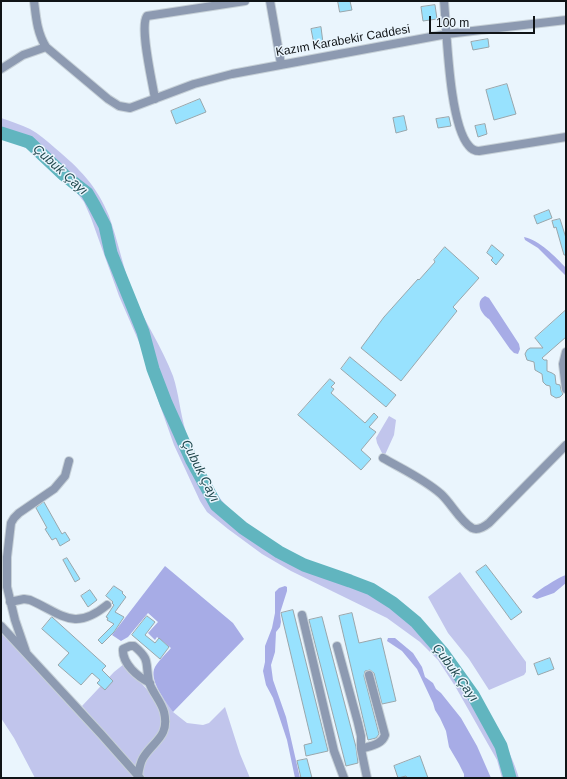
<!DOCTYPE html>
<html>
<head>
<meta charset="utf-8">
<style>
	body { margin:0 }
	#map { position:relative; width:567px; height:779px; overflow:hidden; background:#eaf5fd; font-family:Arial,sans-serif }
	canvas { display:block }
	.frame { position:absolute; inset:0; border:2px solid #101417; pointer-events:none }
	.scale { position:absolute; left:429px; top:16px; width:106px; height:18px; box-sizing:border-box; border:2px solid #101417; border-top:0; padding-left:5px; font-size:12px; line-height:14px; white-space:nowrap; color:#101417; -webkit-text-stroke:3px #eaf5fd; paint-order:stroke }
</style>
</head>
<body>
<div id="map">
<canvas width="567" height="779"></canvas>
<div class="frame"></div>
<div class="scale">100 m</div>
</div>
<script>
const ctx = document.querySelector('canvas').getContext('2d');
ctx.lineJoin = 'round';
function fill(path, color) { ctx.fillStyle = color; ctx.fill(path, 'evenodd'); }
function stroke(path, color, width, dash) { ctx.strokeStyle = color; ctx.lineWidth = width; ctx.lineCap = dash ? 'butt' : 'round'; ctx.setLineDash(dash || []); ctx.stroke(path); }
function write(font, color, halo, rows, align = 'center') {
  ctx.font = font + ' Arial,sans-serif'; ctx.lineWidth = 3; ctx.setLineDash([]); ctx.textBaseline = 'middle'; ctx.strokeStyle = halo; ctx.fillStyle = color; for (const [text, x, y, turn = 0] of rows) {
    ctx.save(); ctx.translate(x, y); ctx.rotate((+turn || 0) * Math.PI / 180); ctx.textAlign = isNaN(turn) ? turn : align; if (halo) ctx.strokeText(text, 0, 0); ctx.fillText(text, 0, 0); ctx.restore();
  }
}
fill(new Path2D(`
	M1,118C11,121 21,125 30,129C39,134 47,141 55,148C79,168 97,186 109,216C118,241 123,267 132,292C144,321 162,347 173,376C179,394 180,413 186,432C192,452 210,485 223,502C252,539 299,558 342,574C355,579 367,583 379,589C430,614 504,724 519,778H502L497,760L455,686L438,660L420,642L387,618L291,571L262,554L228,529L207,512L200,501L174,445L157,397L142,349L119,296L91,218L84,202L67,180L48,164L28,149L16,143L1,137Z
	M389,416L396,420L394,435L384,457L377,443L376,438Z
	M460,572L526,662V672L524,675L489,690L469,659L448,633L428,597Z
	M1,633L24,656L135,778H35L14,738L1,718Z
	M124,664L152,695L162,716L161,731L140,756L135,768L82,706L114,672Z
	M162,696L173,712L187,723L203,725L209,723L225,707L240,754L250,778H145L142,774L145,761L167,720Z`), '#c1c5ec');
fill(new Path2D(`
	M524,237C539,240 556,257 566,268V276L538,248L525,240Z
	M485,296L489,298L519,344L520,349L518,354L514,353L510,349L489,319C482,315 474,302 485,296Z
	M165,566L233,623L244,639L173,712C166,702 148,680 155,667C159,660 166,654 171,648L157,637L155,640L148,633L158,622L148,613L128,637L121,641L112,635Z
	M566,575V583L554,593L537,599L532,597C535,592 559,577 566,575Z
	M285,586L287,587V591L280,613L281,622L280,627L276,632L275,652L271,665L273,680L286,717L300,778H295L287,740L273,698L266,685L263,671L265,662V646L272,628L275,613V592L279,588Z
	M388,638H395L413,653L422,667L425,677L433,683L436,689L441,693L461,718L477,746L491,778H464V774L459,764L449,747L446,731L440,718L435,710L433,703L417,669L402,651L387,641Z`), '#a7ace6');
stroke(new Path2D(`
	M1,133L29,142L64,175L87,193L94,205L105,226L111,253L143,332L153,369L166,403L192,461L216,505L243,528L279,552L304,565L350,581L371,589L393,603L416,622L443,653L473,695L501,746L510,778`), '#61b5bf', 13);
const building = new Path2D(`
	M338,1H350L352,10L340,12Z
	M435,5L437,19L423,21L421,7Z
	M321,27L323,43L314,44L311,29Z
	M488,39L489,47L473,50L471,42Z
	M507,84L516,114L494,120L486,90Z
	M200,99L206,112L176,124L171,111Z
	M404,116L407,130L396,133L393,118Z
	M449,117L451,126L438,128L436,119Z
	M485,124L487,134L478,137L475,126Z
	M549,210L552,218L537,224L534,216Z
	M560,219L566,238V255H564L556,227L554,228L552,221Z
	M492,245L504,255L496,265L491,260L493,258L487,253Z
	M445,247L479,278L453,307L457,311L401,381L361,348L384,317L418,279L419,280L435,262L434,260Z
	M566,310V337L542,358L544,360H547V371L552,373L555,375L556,384L560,385L561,390L563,394L560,397L556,398L551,395L550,386L546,385L543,382L542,374L535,370L534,362L527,360L525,354L527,350L530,348H543L535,338Z
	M350,357L396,395L386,407L341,369Z
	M330,379L335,383L331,387L334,389L331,393L365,423L374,413L378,417L369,427L376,432L361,450L371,459L361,470L298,415Z
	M44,502L62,534L65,532L70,540L60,546L56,538L52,540L45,529L47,528L36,508Z
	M67,558L80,579L75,582L63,560Z
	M486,565L522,612L511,620L476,572Z
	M114,586L123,592L122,593L126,597L115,612L124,617L114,632L102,644L98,640L114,624L107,620L108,618L106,617L114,605L112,603L113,602L106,596Z
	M90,590L97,600L88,607L81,596Z
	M293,610L328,751L306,756L304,745L312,743L281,613Z
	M352,613L359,643L381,638L396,701L382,704L374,673L370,670L365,671L364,676L379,734L376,738L368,740L339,616Z
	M147,616L155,622L145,635L155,643L159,638L169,647L160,659L132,635Z
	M52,617L106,666L102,670L113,681L105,690L97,683L100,680L92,673L81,685L58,665L69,653L42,629Z
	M322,617L356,747L358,763L346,766L309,620Z
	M550,658L554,669L538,675L534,664Z
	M420,756L428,778H407L406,776L398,778L394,766Z
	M307,759L312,778H301L297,761Z`);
fill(building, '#98e2fe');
stroke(building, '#99a6ab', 1);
const minor = new Path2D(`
	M34,1C36,17 37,33 46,47L108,99L119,106L130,108L194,84L232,74L447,34L566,20
	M270,1L281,64
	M444,1C447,33 449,124 469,146C472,150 475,151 479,151L566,137
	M1,69L23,55L46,47
	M155,99C153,84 139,27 147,16L245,1
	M566,352L563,364L566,389
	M383,458C402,469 424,479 441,494C451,503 460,521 472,528C478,531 484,527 489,523L566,445
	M10,602L24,599L30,600C62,614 74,632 107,605
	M302,615L334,751L344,778
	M1,626L101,734L140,778
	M337,646L358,723L361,736V749L367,778
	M26,652L15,620L7,587V557L11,523L14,518L19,513L54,489L65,476L69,461
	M361,749C369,746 382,745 385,735L369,675
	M138,776C139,769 140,763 143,758C153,741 170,737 164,712C161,701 152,692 149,682C145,663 151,660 134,646H130L123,649C122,664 138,677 150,683`);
stroke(minor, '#c7d1d8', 10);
stroke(minor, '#8d9ab1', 8);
write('12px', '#101417', '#eaf5fd', [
	["Kazım Karabekir Caddesi",343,41,-10]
]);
write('italic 13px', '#224a4f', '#eaf5fd', [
	["Çubuk Çayı",60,170,42],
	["Çubuk Çayı",200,471,63],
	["Çubuk Çayı",455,673,54]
]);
</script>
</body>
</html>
